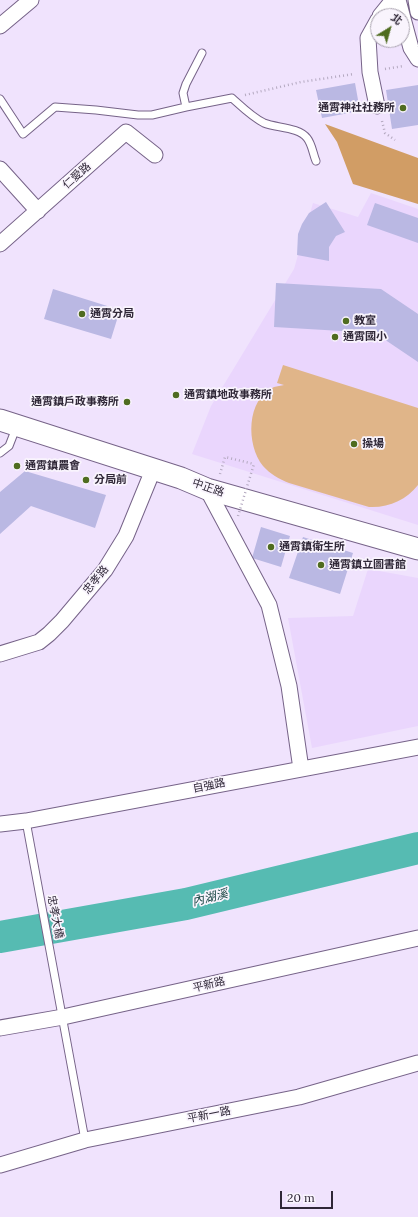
<!DOCTYPE html>
<html>
<head>
<meta charset="utf-8">
<style>
	body { margin:0 }
	#map { position:relative; width:418px; height:1217px; overflow:hidden; background:#f0e3fd; font-family:Lora,"Noto Sans TC",serif }
	canvas { display:block }
	.north { position:absolute; left:370px; top:8px; width:40px; height:40px; box-sizing:border-box; background:#f9f4fd; border:1px solid #a8a2ae; border-radius:50%; rotate:37deg; font-size:11px; font-weight:700; line-height:16px; text-align:center; color:#2f2737 }
	.north::after { content:''; display:block; margin:auto; width:14px; height:18px; background:#4f6c20; clip-path:polygon(50% 0,100% 100%,50% 72%,0 100%) }
	.scale { position:absolute; left:280px; top:1191px; width:53px; height:18px; box-sizing:border-box; border:2px solid #2f2737; border-top:0; padding-left:5px; font-size:12px; line-height:14px; white-space:nowrap; color:#2f2737; -webkit-text-stroke:3px #f9f4fd; paint-order:stroke }
</style>
</head>
<body>
<div id="map">
<canvas width="418" height="1217"></canvas>
<div class="north">北</div>
<div class="scale">20 m</div>
</div>
<script>
const ctx = document.querySelector('canvas').getContext('2d');
ctx.lineJoin = 'round';
function fill(path, color) { ctx.fillStyle = color; ctx.fill(path, 'evenodd'); }
function stroke(path, color, width, dash) { ctx.strokeStyle = color; ctx.lineWidth = width; ctx.lineCap = dash ? 'butt' : 'round'; ctx.setLineDash(dash || []); ctx.stroke(path); }
function write(font, color, halo, rows, align = 'center') {
  ctx.font = font + ' Lora,"Noto Sans TC",serif'; ctx.lineWidth = 3.5; ctx.setLineDash([]); ctx.textBaseline = 'middle'; ctx.strokeStyle = halo; ctx.fillStyle = color; for (const [text, x, y, turn = 0] of rows) {
    ctx.save(); ctx.translate(x, y); ctx.rotate((+turn || 0) * Math.PI / 180); ctx.textAlign = isNaN(turn) ? turn : align; if (halo) ctx.strokeText(text, 0, 0); ctx.fillText(text, 0, 0); ctx.restore();
  }
}
fill(new Path2D(`
	M371,193L418,209V525L192,454L211,406L294,269L313,203L358,217Z
	M368,569L418,578V726L312,748L288,618L353,616Z`), '#ead6fd');
fill(new Path2D(`
	M283,365L418,408V485C406,500 389,508 369,507L289,483C279,479 270,474 263,466C246,445 246,399 274,387C277,386 281,386 284,385L277,383Z`), '#e0b589');
fill(new Path2D(`
	M325,124L418,158V204L353,184L337,142Z`), '#d19d65');
stroke(new Path2D(`
	M0,937L186,904L418,848`), '#56bbb2', 32);
fill(new Path2D(`
	M355,83L360,111L322,118L316,90Z
	M418,85V125L392,129L386,90Z
	M326,202L345,232L336,236L329,247V261L297,255L298,234L302,224L309,213Z
	M375,203L418,218V243L367,225Z
	M276,283L381,289L418,314V362L375,333L274,327Z
	M53,289L120,310L111,339L44,319Z
	M25,471L106,495L95,528L31,506L0,534V492Z
	M261,527L290,536L281,567L252,558Z
	M303,537L353,553L340,594L289,578Z`), '#bab8e3');
const lane = new Path2D(`
	M0,99L23,134L55,107L96,110L138,115H152L186,107L232,98C242,107 252,117 264,123C276,128 299,127 307,138C312,144 313,154 316,161
	M186,107L183,93L186,84L202,53
	M0,453L9,446L16,428
	M26,821L85,1140`);
const street = new Path2D(`
	M398,0L411,48L418,59
	M416,0L418,12
	M380,16L393,0
	M0,26L31,0
	M377,106L370,72L368,38L378,20
	M0,169L38,211
	M0,244L126,132L155,155
	M207,489L269,605L289,686L301,769
	M0,654L39,642L49,634L62,621L105,570L126,536L153,470
	M0,824L26,821L418,747
	M0,1028L63,1017L418,938
	M0,1165L85,1140L299,1097L418,1063`);
const secondary = new Path2D(`
	M0,420L181,478L207,489L418,549`);
stroke(lane, '#766388', 9);
stroke(street, '#766388', 17);
stroke(secondary, '#766388', 23);
stroke(new Path2D(`
	M385,69L404,66
	M245,95L301,82L354,74
	M382,121L385,133L395,140
	M220,474L225,457L254,464`), '#b4a9c0', 2.5, [1, 3]);
stroke(lane, '#fff', 7);
stroke(street, '#fff', 15);
stroke(secondary, '#fff', 21);
stroke(new Path2D(`
	M238,516L254,464`), '#b4a9c0', 2.5, [1, 3]);
for (const [x, y, r, color] of [
	[403,108,4,"#4f6c20"],
	[82,314,4,"#4f6c20"],
	[346,321,4,"#4f6c20"],
	[335,337,4,"#4f6c20"],
	[176,395,4,"#4f6c20"],
	[127,402,4,"#4f6c20"],
	[354,444,4,"#4f6c20"],
	[17,466,4,"#4f6c20"],
	[86,480,4,"#4f6c20"],
	[271,547,4,"#4f6c20"],
	[321,565,4,"#4f6c20"]
]) { const dot = new Path2D(); dot.arc(x, y, r, 0, 2 * Math.PI); ctx.fillStyle = color; ctx.fill(dot); stroke(dot, '#f9f4fd', 1.5); }
write('bold 11px', '#2f2737', '#f9f4fd', [
	["通霄神社社務所",395,108,"right"],
	["通霄分局",90,314],
	["教室",354,321],
	["通霄國小",343,337],
	["通霄鎮地政事務所",184,395],
	["通霄鎮戶政事務所",119,402,"right"],
	["操場",362,444],
	["通霄鎮農會",25,466],
	["分局前",94,480],
	["通霄鎮衛生所",279,547],
	["通霄鎮立圖書館",329,565]
], 'left');
write('11px', '#2f2737', '#f9f4fd', [
	["仁愛路",77,176,-42],
	["中正路",208,488,19],
	["忠孝路",96,580,-51],
	["自強路",209,786,-11],
	["忠孝大橋",55,917,79],
	["平新路",209,985,-13],
	["平新一路",209,1115,-11]
]);
write('italic 12px', '#164441', '#f9f4fd', [
	["內湖溪",210,898,-14]
]);
</script>
</body>
</html>
